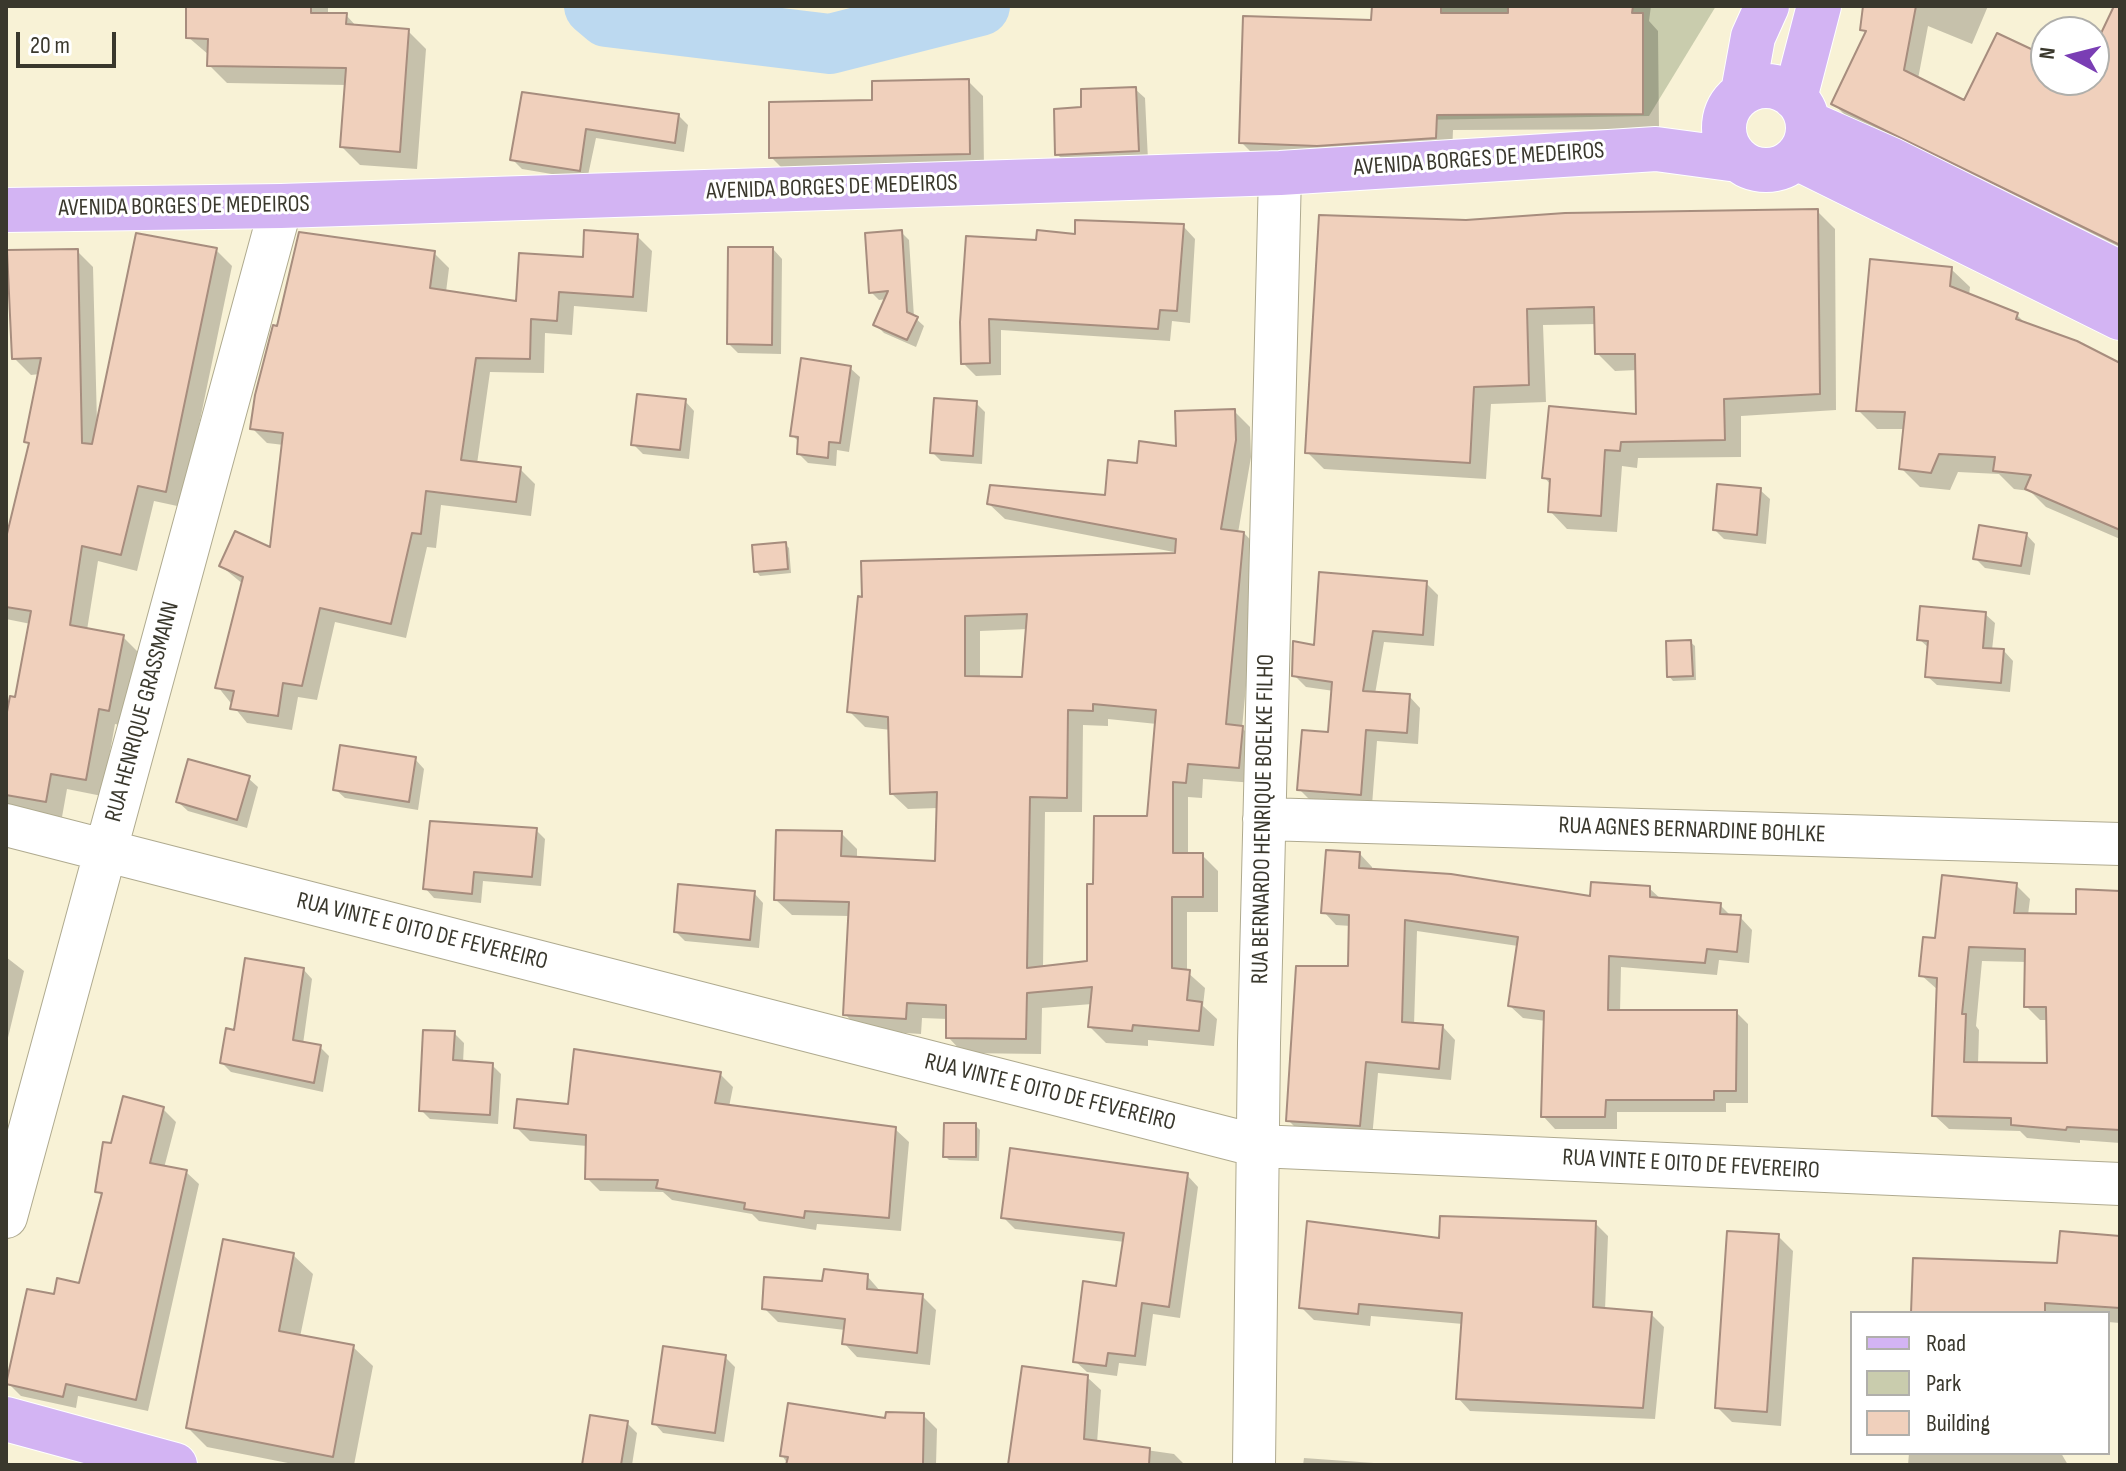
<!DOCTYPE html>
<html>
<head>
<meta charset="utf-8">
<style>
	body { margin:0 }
	#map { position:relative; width:2126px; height:1471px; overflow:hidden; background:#f8f2d6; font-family:"Sofia Sans Condensed",sans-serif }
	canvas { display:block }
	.frame { position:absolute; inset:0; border:8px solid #3a382d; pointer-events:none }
	.legend { position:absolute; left:1850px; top:1311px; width:260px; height:144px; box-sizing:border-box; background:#fff; border:2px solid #b0afab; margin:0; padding:10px 14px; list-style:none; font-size:24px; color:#3a382d }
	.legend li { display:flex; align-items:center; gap:16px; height:40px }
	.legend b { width:40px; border:2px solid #b0afab }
	.north { position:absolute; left:2030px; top:16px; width:80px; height:80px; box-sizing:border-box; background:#fff; border:2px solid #b0afab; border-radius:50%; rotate:277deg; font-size:22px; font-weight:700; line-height:32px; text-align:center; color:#3a382d }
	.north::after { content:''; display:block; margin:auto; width:28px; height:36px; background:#7a3eb4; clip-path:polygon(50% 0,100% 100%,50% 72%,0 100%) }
	.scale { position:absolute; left:16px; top:32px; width:100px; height:36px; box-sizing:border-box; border:4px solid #3a382d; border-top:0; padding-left:10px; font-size:24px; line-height:28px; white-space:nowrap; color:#3a382d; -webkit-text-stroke:6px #fff; paint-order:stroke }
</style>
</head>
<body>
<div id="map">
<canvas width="2126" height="1471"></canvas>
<div class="frame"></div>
<ul class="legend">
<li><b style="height:10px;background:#d3b4f3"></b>Road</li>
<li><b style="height:22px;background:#c9ccad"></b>Park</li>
<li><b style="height:22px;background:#f0d0bc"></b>Building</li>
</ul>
<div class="north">N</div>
<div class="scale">20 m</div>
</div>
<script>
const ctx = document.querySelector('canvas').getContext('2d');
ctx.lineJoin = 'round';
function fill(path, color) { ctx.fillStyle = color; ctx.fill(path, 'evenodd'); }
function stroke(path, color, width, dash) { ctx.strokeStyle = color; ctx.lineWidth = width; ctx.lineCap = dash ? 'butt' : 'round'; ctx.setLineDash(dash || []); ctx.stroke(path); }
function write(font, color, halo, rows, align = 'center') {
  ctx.font = font + ' "Sofia Sans Condensed",sans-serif'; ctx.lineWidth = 6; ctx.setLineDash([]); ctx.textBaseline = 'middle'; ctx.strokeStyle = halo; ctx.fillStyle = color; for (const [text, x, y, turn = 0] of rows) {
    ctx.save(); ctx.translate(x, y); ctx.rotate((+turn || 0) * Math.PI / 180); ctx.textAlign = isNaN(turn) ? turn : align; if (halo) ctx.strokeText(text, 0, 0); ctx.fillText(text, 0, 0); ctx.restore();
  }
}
fill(new Path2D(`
	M1413,6H1716L1649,116L1415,120Z`), '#c9ccad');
fill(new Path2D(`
	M188,6H328V15H346L357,27L408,31L426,49L417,169L360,165L342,147L347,85L227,83L209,65V55L188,37Z
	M1374,6H1651L1649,21L1658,31L1659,129L1453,130L1452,154L1257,158L1241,142L1373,22Z
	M1865,6H1988L1972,44L1928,26L1918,79L1965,103L2046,58V80H2094V53L2120,33V250L1847,117L1833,103L1867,34L1862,29Z
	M968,81L983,96L984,168L786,172L771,157Z
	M1135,89L1145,98L1148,160L1067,164L1057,154L1083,109Z
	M523,94L679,116L688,125L684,152L596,138L587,180L522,169L513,160Z
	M1817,211L1835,229L1836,410L1741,416V457L1638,458L1637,468L1622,466L1617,532L1567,529L1550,511L1551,485L1544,477L1638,417L1637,370L1615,371L1597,353V324L1543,325L1546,402L1491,404L1486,479L1324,469L1307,452L1466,222Z
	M1183,226L1195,239L1190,323L1172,321L1170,341L1001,330V375L976,376L963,363L962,322L1076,236Z
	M901,232L909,240L914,317L924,326L916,347L884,333L876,325L887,299L879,300L871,292Z
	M637,236L652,251L647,312L574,306L572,335L545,333L544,373L490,372L477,464L520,469L535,484L531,516L441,505L436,548L427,547L406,638L335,622L317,700L298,697L292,730L247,723L218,687L243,584L221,566L272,550L284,445L267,443L252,428L434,253L449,268L446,292L517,303L585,260Z
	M773,249L782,259L781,354L738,353L729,344Z
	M216,250L232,266L182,507L154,501L137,571L98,561L87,630L123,637L139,653L125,726L115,724L102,796L67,789L62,817L11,808L6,803V728L17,700L31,624L6,619V546L30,446L26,441L40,374L31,375L14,358L77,251L93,267L97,423Z
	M1951,269L1970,287L1969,295L2017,315L2028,326L2120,364V539L2046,507L2030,491L2014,489L1999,474L1958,472L1950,490L1920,487L1901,468L1905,429H1877L1858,410Z
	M850,368L860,377L849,452L837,450L836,466L808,463L799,454L800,443L792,435Z
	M685,401L694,411L689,459L643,454L633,444Z
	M976,403L985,412L982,464L941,461L932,452Z
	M1234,411L1250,427L1251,457L1238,533H1244L1259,549L1242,728L1257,743L1254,783L1203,779L1202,798L1188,797V855H1202L1218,871V912H1187V972L1205,988L1203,1006L1217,1019L1214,1046L1148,1040V1046L1106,1043L1090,1027L1092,1004L1042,1008L1041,1054L963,1053L948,1037V1019L922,1018L921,1034L860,1030L845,1014L850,916L792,915L776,900L841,833L857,849V859L937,864L938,808L908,809L892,794L891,730L865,727L849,711L860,598L1184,554L1005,519L989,504L1107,497L1139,465L1179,448ZM1028,629L1024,679L980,678V631ZM1108,719L1157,724L1149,818L1095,886L1089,963L1043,968L1045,812H1082L1083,725L1108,726Z
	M1760,490L1770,499L1766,544L1724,539L1715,530Z
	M2026,534L2035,544L2030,575L1985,568L1975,558Z
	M785,544L789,548L791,573L760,576L756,571Z
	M1426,583L1438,595L1434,646L1384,642L1375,694L1409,696L1420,708L1418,744L1377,741L1372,805L1311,801L1299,789L1330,734L1334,691L1306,687L1294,675L1315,647Z
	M1985,614L1995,623L1992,650L2004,651L2013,661L2010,692L1937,685L1927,676L1930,649L1919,639Z
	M1690,642L1695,646L1696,680L1673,681L1669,676Z
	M415,759L424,769L418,810L345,798L335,789Z
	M248,778L258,787L247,828L188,811L178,802Z
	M536,830L545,839L541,886L483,881L481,903L434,898L425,888Z
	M1360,854L1372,867V871L1592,898L1649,888L1662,900L1720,905L1732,917H1740L1752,930L1749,963L1719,960L1717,975L1621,967L1620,1012H1736L1748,1024V1103H1726V1112H1617V1129H1555L1543,1116L1546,1021L1523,1018L1510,1006L1518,946L1417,931L1414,1025L1443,1027L1455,1040L1451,1080L1378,1073L1372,1138L1300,1132L1288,1120L1350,968L1351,926L1336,925L1324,912Z
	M2016,885L2030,899L2028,915L2078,916L2120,893V1143L2080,1140V1143L2027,1138L2020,1131L1949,1129L1934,1115L1938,990L1921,975L1937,940ZM1982,961L2027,962L2026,1006L2040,1020H2049V1065L1978,1064L1979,1030L1976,1026Z
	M754,893L763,903L759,948L685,941L676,932Z
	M6,957L24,971L6,1046Z
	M303,969L312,979L303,1044L320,1047L329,1056L323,1092L231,1072L222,1063L235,1032Z
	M454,1033L464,1043L463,1063L492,1065L501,1074L498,1124L430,1119L421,1110Z
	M720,1074L733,1087L729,1107L895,1129L909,1142L901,1231L817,1224L816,1230L759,1221L752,1214L672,1200L663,1192L600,1191L587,1178V1146L530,1141L516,1127L570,1106Z
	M163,1109L176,1122L164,1168L186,1172L199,1184L148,1411L78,1396L76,1408L21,1396L8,1383L55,1297L80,1286L103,1197L98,1191L112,1145Z
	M975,1125L980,1130L979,1161L949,1160L945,1156Z
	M1187,1175L1198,1187L1180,1318L1153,1314L1146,1366L1119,1363L1117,1376L1087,1372L1075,1361L1118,1289L1125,1242L1015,1229L1003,1217Z
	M1595,1223L1608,1236L1605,1310L1651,1314L1664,1327L1655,1419L1470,1411L1458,1398L1463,1324L1371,1316L1370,1326L1314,1320L1301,1307L1441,1240Z
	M1778,1236L1793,1251L1781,1426L1732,1422L1717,1407Z
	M2120,1238V1323L2108,1322V1313H1913L2059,1265Z
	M293,1255L313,1274L300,1337L353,1347L373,1366L354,1465H298L207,1447L188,1428Z
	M867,1276L881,1292L922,1296L936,1310L930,1365L857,1357L844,1343L845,1330L778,1322L764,1308L824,1284Z
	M725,1357L735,1367L724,1442L663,1433L654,1423Z
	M1087,1377L1101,1390L1097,1443L1174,1454L1185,1465H1010Z
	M923,1415L937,1429L936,1465H788L782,1455L887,1420Z
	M627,1423L637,1433L632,1465H584Z
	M1909,1453H2061L2068,1465H1908Z
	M1304,1458L1388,1464L1390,1465H1303Z`), '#0003');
stroke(new Path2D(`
	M594,6L607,17L830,44L980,6`), '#bcd9f0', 60);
const building = new Path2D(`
	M186,6H311V13H347L346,24L409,29L400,152L340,147L346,68L207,66L208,39L186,38Z
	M1372,6H1441V13H1508V6H1633L1632,13H1643V114L1437,115L1436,138L1317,146L1239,143L1243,16L1371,20Z
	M1863,6H1916L1904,70L1964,100L1997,33L2046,56V80H2094V48L2114,6H2120V245L1831,104L1866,31L1860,30Z
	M969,79L970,154L769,158V102L872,100V81Z
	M1136,87L1139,151L1055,155L1054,109L1081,107V89Z
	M522,92L679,114L675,143L586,129L580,171L510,160Z
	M1818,209L1820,394L1724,399L1725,440L1621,442L1620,451L1605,450L1601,516L1548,512L1550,479L1542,478L1549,406L1636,414L1635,354H1595L1594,307L1527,309L1529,385L1474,387L1470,463L1305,453L1319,215L1466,220L1565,213Z
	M1075,220L1184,224L1177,311L1160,310L1158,329L989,319L990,363L961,364L960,322L966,236L1036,240L1037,230L1075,234Z
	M584,230L638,234L633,297L559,292L557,321L531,319L530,359L476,358L461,460L521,467L516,502L426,491L421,534L412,533L391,624L320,608L302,686L283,683L278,716L230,709L234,691L215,688L243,577L219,566L235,531L270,547L283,433L250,429L255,395L273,325L277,326L299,232L435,251L430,288L516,301L519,253L583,257Z
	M902,230L907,312L918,317L907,340L873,325L888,291L869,293L865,233Z
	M136,233L217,248L166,492L138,486L121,555L82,546L70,625L124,635L109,711L99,709L86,780L51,774L46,802L6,795V717L10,696L15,697L31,611L6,607V538L29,443L24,442L41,358L12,359L7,250L78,249L82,443L92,444Z
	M728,247H773L772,345L727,344Z
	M1870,259L1952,267L1950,286L2018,313L2016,319L2077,341L2120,363V530L2025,489L2031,475L1993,471L1995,457L1939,454L1931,473L1899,469L1905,412L1856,411Z
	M801,358L851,366L840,443L829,442L828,458L797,454L798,437L790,436Z
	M637,394L686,399L680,450L631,445Z
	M934,398L977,401L973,456L930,453Z
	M1235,409L1236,440L1221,529L1244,532L1226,724L1243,726L1239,768L1188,764L1186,783L1173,782V853H1203V897H1172V968L1190,970L1187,1000L1202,1002L1199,1031L1133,1025L1132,1031L1088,1027L1092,987L1027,993L1026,1039L946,1038V1005L907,1003L906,1019L843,1015L849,902L774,900L776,830L842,831L841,856L935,861L937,792L890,794L888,717L847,712L858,596L862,597L861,561L1175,553L1176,539L987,504L990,485L1105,495L1108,460L1137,463L1139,441L1176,446L1175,411ZM1027,614L1022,677L965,676V616ZM1093,704L1156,710L1147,816H1094L1093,884H1087V961L1027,968L1030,797L1067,798L1068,710L1093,711Z
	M1717,484L1761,488L1757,535L1713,530Z
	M1979,525L2027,533L2021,566L1973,559Z
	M786,542L788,569L754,572L752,545Z
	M1319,572L1427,581L1423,635L1373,631L1363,691L1410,694L1407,733L1366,730L1361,795L1297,790L1302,730L1328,732L1332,682L1292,676L1293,641L1314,645Z
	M1920,606L1986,612L1983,648L2004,649L2001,683L1925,677L1928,641L1917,640Z
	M1691,640L1693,676L1667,677L1666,641Z
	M340,745L416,757L409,802L333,790Z
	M188,759L250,776L237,820L176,802Z
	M430,821L537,828L532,877L474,872L472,894L423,889Z
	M1326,850L1360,852L1359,868L1451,874L1590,896L1591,882L1650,886V897L1721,903L1720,914L1741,915L1737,952L1707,949L1705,963L1609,956L1608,1010H1737L1736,1091H1714V1100H1606L1605,1117H1541L1544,1011L1508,1006L1518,937L1405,920L1402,1022L1443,1025L1439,1069L1366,1062L1360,1126L1286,1121L1296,966H1348L1349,915L1321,913Z
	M1942,875L2017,883L2014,913L2076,914V889L2120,891V1130L2067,1127L2066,1130L2011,1125V1118L1932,1116L1937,978L1919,976L1923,937L1935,938ZM1969,947L2025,949L2024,1007H2046L2047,1063L1964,1062L1966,1014H1962Z
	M678,884L755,891L750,940L674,932Z
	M245,958L304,968L293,1040L321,1045L314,1083L220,1063L226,1028L234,1030Z
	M423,1030L455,1031L453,1060L493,1063L490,1115L419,1111Z
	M574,1049L721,1072L715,1103L896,1127L889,1218L805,1211L804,1218L744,1209L745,1203L656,1188L658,1180L585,1179L586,1135L514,1128L517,1099L568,1104Z
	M123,1096L164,1107L150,1163L187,1170L136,1400L66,1384L63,1397L6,1384L27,1289L54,1294L57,1278L79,1283L102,1193L95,1192L103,1142L111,1143Z
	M944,1123H976V1157H943Z
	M1010,1148L1188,1173L1169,1307L1142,1303L1135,1356L1108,1353L1106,1366L1073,1362L1083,1281L1116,1286L1124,1233L1001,1218Z
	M1440,1216L1596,1221L1593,1307L1652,1312L1643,1408L1456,1399L1462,1313L1359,1304L1358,1314L1299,1308L1307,1221L1439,1238Z
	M1727,1231L1779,1234L1767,1412L1715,1408Z
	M2060,1231L2120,1236V1308L2045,1303V1313H1911L1913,1258L2057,1263Z
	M223,1239L294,1253L279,1331L354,1345L333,1457L186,1428Z
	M824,1269L868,1274L867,1289L923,1294L917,1353L842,1344L845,1319L762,1309L764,1277L822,1281Z
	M663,1346L726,1355L715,1433L652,1424Z
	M1022,1366L1088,1375L1084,1439L1150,1448L1149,1465H1008Z
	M788,1403L885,1418L886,1412L924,1413L923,1465H786L788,1457L780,1456Z
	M590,1415L628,1421L621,1465H582Z`);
fill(building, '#f0d0bc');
stroke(building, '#a78d7e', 2);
const minor = new Path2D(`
	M1264,819L2120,844
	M6,825L1258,1146L2120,1184
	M6,1217L281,206
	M1254,1465L1259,1043L1280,173`);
const major = new Path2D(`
	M1724 128a42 42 0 1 1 84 0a42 42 0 1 1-84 0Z
	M1743,92L1753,37L1767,6
	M1795,98L1819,6
	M1808,123L1892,160L2120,273
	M1797,158L2120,318
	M6,210L281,206L1280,173L1656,149L1738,160
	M6,1419L175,1465`);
stroke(minor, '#afaa8f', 44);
stroke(major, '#fff', 46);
stroke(minor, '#fff', 42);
stroke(major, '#d3b4f3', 44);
write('24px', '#3a382d', '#fff', [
	["AVENIDA BORGES DE MEDEIROS",1479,160,-4],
	["AVENIDA BORGES DE MEDEIROS",832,188,-2],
	["AVENIDA BORGES DE MEDEIROS",184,207,-1],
	["RUA HENRIQUE GRASSMANN",143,712,-75],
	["RUA BERNARDO HENRIQUE BOELKE FILHO",1264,819,-89],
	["RUA AGNES BERNARDINE BOHLKE",1692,831,2],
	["RUA VINTE E OITO DE FEVEREIRO",422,932,14],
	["RUA VINTE E OITO DE FEVEREIRO",1050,1093,14],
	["RUA VINTE E OITO DE FEVEREIRO",1691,1165,3]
]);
</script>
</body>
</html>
